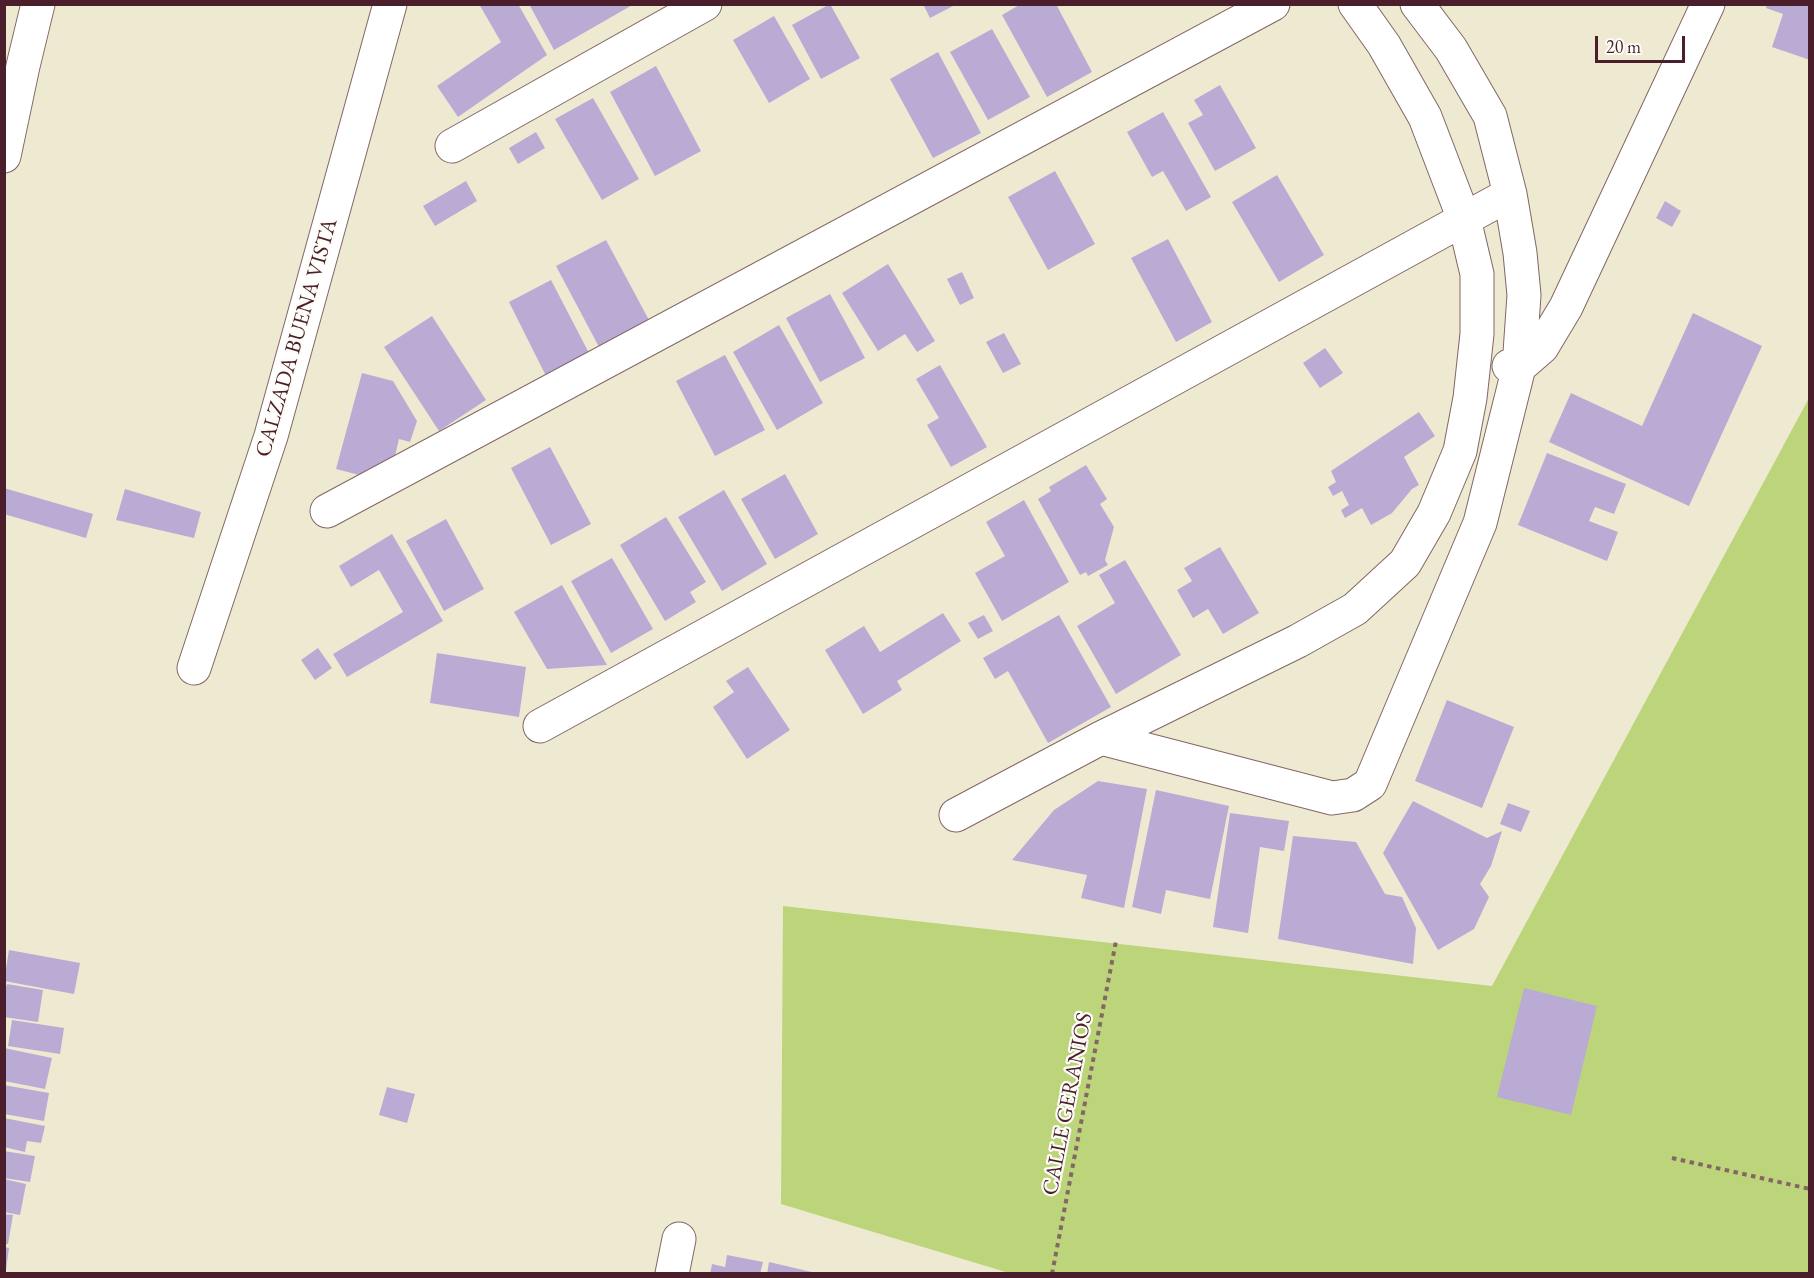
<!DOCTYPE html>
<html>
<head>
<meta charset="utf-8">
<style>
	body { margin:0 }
	#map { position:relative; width:1814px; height:1278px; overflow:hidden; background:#eeead1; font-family:"EB Garamond",serif }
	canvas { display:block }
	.frame { position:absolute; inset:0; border:6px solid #4a1f2b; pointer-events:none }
	.scale { position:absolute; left:1595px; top:36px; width:90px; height:27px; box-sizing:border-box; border:3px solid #4a1f2b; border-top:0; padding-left:8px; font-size:18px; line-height:21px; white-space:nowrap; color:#4a1f2b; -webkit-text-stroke:4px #fdfcf7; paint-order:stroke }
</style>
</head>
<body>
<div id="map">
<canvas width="1814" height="1278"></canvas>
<div class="frame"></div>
<div class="scale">20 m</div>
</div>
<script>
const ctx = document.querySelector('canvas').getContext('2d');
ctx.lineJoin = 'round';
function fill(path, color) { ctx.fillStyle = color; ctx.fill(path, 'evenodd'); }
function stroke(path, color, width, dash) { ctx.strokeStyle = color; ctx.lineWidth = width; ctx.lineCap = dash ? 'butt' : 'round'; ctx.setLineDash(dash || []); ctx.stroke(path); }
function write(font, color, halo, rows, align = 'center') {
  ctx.font = font + ' "EB Garamond",serif'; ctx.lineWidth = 4.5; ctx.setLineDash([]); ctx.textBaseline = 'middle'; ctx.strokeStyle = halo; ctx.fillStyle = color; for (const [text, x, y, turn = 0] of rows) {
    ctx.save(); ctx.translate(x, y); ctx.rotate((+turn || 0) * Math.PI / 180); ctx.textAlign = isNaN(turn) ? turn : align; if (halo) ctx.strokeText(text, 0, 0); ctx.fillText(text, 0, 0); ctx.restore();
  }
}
fill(new Path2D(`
	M1809,398V1273H1009L781,1204L783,906L1492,986Z`), '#bcd57a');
fill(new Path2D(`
	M479,4H518L547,55L458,117L437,86L501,42Z
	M529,4H634L554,50Z
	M830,4L860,58L821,79L792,25Z
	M923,4H957L930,18Z
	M1021,4H1056L1092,72L1047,97L1002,15Z
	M1767,4H1810V60L1772,47L1783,14L1766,8Z
	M774,16L810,79L769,103L733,40Z
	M992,29L1030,97L988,120L950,52Z
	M938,52L981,133L933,158L890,79Z
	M656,66L701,151L655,176L610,92Z
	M1220,85L1256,148L1215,171L1188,123L1203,115L1194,100Z
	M593,98L639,179L602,200L555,119Z
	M1163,112L1211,197L1186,211L1163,171L1152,177L1127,132Z
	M536,132L545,148L518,164L509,148Z
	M1055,171L1095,244L1048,270L1008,197Z
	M1277,175L1324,255L1279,282L1232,202Z
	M466,181L477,201L435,226L423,206Z
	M1665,201L1681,211L1672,227L1656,218Z
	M1168,239L1212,322L1176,342L1131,258Z
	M606,240L649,320L599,347L556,266Z
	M888,264L935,341L917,352L905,334L878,351L842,293Z
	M962,272L974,298L960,305L947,279Z
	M551,280L589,353L546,376L509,302Z
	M830,294L865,358L820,382L786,318Z
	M1693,313L1762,346L1689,506L1549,442L1571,393L1642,426Z
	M432,316L486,400L439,431L384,347Z
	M779,325L823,403L777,430L733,352Z
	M1004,333L1021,364L1003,373L986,342Z
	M1325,348L1343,373L1320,388L1303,363Z
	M725,355L765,430L715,456L676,381Z
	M940,365L987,447L951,467L927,425L939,418L916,379Z
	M362,373L393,381L417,421L410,442L399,439L392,469L367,477L336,469Z
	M1419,412L1435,436L1404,457L1419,485L1412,489L1392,513L1371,525L1362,508L1345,518L1341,510L1349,505L1342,491L1333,496L1328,487L1336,482L1331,471Z
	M550,447L591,524L551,545L511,468Z
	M1547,453L1626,484L1614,514L1595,507L1589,521L1618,532L1607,561L1518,525Z
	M1086,465L1107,499L1100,504L1114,527L1105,560L1108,565L1088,576L1086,572L1080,575L1038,499L1051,491L1049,487Z
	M785,474L818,534L775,559L741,499Z
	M4,488L93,514L86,538L4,514Z
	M125,489L201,512L194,538L116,520Z
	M724,490L767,564L722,591L678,517Z
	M1024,500L1069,582L1002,621L975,573L1005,556L986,522Z
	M666,517L706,582L690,592L696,602L665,621L620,545Z
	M446,519L484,589L444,611L406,541Z
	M392,534L443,621L347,677L333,654L403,612L379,570L351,587L339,566Z
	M1220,547L1259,613L1223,634L1208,609L1193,618L1177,590L1192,581L1184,568Z
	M612,558L653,629L611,653L571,581Z
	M1125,560L1181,655L1116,694L1077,626L1115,603L1099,575Z
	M562,585L607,665L547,669L514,612Z
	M943,613L961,641L897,681L902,690L863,714L825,650L864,626L880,652Z
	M984,615L993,631L978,639L968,623Z
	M1059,615L1111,707L1048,743L1008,671L995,679L983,658Z
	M318,648L332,668L315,680L301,660Z
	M437,653L526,667L519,717L430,703Z
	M748,667L790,730L747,759L713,707L734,692L726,681Z
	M1447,700L1514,727L1482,808L1415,781Z
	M1098,781L1147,789L1124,908L1081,898L1087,875L1012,860L1054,810Z
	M1156,790L1229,806L1210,899L1166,890L1161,914L1132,907Z
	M1413,801L1487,838L1502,831L1491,866L1480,884L1489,897L1474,929L1438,950L1383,853Z
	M1508,803L1530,811L1521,832L1500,824Z
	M1230,813L1289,821L1284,851L1260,847L1248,933L1213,927Z
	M1293,836L1356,842L1385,894L1402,897L1416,928L1413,964L1278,939Z
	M9,950L80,963L74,994L4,981Z
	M7,984L43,990L38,1022L4,1017V993Z
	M1524,988L1597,1006L1571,1115L1497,1097Z
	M12,1020L64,1028L60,1054L8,1046Z
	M4,1048L52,1058L45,1089L4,1081Z
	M4,1085L49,1093L44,1121L4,1114Z
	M387,1087L415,1094L407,1123L379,1115Z
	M4,1118L45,1126L41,1143L27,1141L25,1152L4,1147Z
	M4,1151L35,1156L30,1182L4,1178Z
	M4,1179L26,1184L20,1215L4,1212Z
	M4,1214L13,1215L8,1244H4Z
	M4,1247L9,1248L6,1270H4Z
	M727,1255L763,1262L760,1274H710L712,1264L725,1267Z
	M769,1262L816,1273V1274H767Z`), '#baabd5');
const minor = new Path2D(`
	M452,146L705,4
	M4,156L23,66L38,4
	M1509,366L1519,367L1542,347L1566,307L1708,4
	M327,511L1273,4
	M194,668L271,436L390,4
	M540,726L1510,194
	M1101,738L1332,798L1353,795L1370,784L1480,523L1519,367L1524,295L1520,253L1510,194L1490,116L1451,49L1417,4
	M956,815L1101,738L1298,641L1355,609L1405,563L1434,513L1460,451L1470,398L1477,334V274L1464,219L1425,117L1384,45L1355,4
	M672,1274L679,1239`);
stroke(minor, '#836665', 35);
stroke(new Path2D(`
	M1672,1158L1810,1189
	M1052,1274L1116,941`), '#836665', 4, [4.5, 4.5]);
stroke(minor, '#fff', 33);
write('22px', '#4a1f2b', '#fdfcf7', [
	["CALZADA BUENA VISTA",297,338,-74],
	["CALLE GERANIOS",1068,1104,-79]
]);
</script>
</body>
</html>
